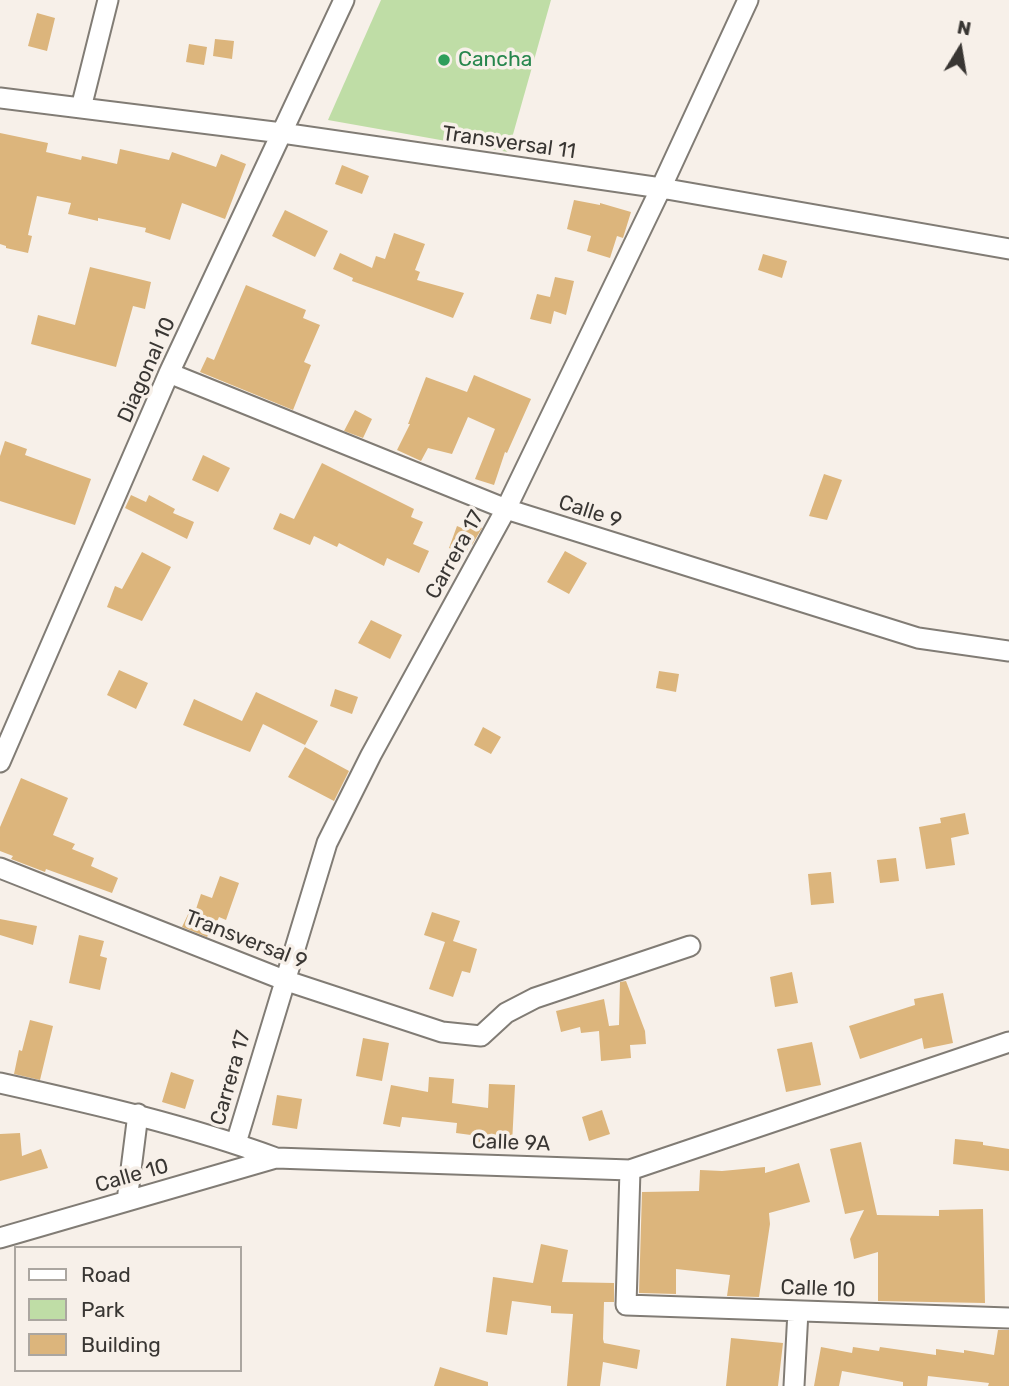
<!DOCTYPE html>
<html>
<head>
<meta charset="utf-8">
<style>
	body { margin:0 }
	#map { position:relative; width:1009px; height:1386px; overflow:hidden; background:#f7f0e9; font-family:Rubik,sans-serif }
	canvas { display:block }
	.legend { position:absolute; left:14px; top:1246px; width:228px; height:126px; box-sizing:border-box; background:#f7f0e9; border:2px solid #aba6a0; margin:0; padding:9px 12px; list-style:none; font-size:21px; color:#393633 }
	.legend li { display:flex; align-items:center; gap:14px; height:35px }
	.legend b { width:35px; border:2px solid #aba6a0 }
	.north { position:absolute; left:925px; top:14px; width:70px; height:70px; -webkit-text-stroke:5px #f7f0e9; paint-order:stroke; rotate:11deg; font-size:19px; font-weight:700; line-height:28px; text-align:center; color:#393633 }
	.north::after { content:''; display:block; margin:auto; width:24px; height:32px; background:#393633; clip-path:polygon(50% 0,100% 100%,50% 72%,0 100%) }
</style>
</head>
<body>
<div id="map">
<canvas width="1009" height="1386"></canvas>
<ul class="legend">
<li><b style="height:9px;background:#fff"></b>Road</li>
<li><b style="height:19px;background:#bfdda6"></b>Park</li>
<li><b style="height:19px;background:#dcb57c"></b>Building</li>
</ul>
<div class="north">N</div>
</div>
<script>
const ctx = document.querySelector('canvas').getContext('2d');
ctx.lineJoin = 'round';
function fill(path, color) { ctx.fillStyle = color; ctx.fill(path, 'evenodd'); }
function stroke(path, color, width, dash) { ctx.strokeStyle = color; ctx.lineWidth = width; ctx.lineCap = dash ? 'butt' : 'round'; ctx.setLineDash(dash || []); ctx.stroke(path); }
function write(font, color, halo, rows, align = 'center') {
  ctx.font = font + ' Rubik,sans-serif'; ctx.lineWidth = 7; ctx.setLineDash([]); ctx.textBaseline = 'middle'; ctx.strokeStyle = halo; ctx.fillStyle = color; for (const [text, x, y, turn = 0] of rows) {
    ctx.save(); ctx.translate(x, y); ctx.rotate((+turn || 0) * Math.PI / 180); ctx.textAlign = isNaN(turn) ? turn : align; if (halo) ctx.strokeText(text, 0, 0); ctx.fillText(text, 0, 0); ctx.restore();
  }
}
fill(new Path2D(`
	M381,0H551L508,152L328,120Z`), '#bfdda6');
fill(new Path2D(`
	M37,13L55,18L47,51L28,46Z
	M215,39L234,41L232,59L213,56Z
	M189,44L207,47L204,65L186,62Z
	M0,133L48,143L46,152L81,160L82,156L117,164L120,149L169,160L172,152L216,167L221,154L246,164L225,219L182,203L170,240L145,232L146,228L98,218V221L68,214L71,203L37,196L28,235L32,236L28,253L6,248V246L0,244Z
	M342,165L369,176L362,194L335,184Z
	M574,200L600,205V203L631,212L623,238L617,236L610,258L587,251L591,236L567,229Z
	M285,210L328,231L315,257L272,236Z
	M394,233L425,244L415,270L420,272L417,280L464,293L453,318L352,281L353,278L333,269L340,253L372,268L376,256L385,259Z
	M763,254L787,261L782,278L758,270Z
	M90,267L151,282L145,309L133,306L116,367L31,344L38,315L75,325Z
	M555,277L574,281L566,315L554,311L551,324L530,319L537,294L550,297Z
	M246,285L306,310L303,318L320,325L304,362L311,365L293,410L200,372L207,357L214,360Z
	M474,375L531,399L507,453L505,452L494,485L475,479L495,429L468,417L452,454L428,448L421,461L397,450L410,424H408L426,377L467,392Z
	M355,410L372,419L363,438L344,431Z
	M5,441L27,449L25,455L91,479L75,525L0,501V456Z
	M203,455L230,468L218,492L192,480Z
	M322,463L414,509L411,517L423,522L413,544L429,551L419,573L387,558L384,566L339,543L337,547L314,536L310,545L273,529L280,513L294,519Z
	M824,474L842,480L827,520L809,516Z
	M131,495L146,502L149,495L175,509L173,513L194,522L187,539L125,508Z
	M466,522L482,528L472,545L469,544L466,554L449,548L457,526L464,529Z
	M565,551L587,563L569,594L547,582Z
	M142,552L171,567L142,621L107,607L115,586L122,589Z
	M371,620L402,635L390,659L358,643Z
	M119,670L148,683L136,709L107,695Z
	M659,671L679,674L676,692L656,688Z
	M335,689L358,697L352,714L330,706Z
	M256,692L318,721L305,745L263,724L250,752L183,725L194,699L242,721Z
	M483,727L501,737L491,754L474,745Z
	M305,747L349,771L334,801L288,777Z
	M21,778L68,798L53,835L75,844L72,849L94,858L91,866L118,878L112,893L46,869L45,872L11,859L13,856L0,851V827Z
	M965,813L969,834L951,838L955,865L926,869L919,827L941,823L940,818Z
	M896,858L899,881L880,883L877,860Z
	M831,872L834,903L811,905L808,874Z
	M220,876L239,883L226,920L219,917L212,933L210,932L207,937L182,927L191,908L196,909L201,894L212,898Z
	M432,912L460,921L453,941L477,949L470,973L462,971L453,997L429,989L445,942L424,935Z
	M0,919L37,926L33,945L0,935Z
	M79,935L104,941L100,956L107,958L100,990L69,983Z
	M792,972L798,1003L775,1007L770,977Z
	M626,981L645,1031L646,1044L630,1045L631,1058L601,1061L599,1031L581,1033L580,1027L561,1032L556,1011L604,999L609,1026L619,1025L620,982Z
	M943,993L953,1043L924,1049L922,1038L860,1059L849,1026L915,1005L914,999Z
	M30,1020L53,1026L40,1080L14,1074L19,1050L22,1051Z
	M363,1038L389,1043L382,1081L356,1076Z
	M812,1042L821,1085L786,1092L777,1049Z
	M171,1072L194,1080L185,1109L162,1102Z
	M429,1077L454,1079L452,1103L488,1108L489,1084L515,1085L512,1144L470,1142L471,1135L456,1133L457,1123L402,1117L400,1127L383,1124L391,1085L428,1092Z
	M277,1095L302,1099L297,1129L272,1125Z
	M602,1110L610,1134L589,1141L582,1117Z
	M20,1133L22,1156L41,1149L48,1168L0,1181V1134Z
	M955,1139L983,1142V1145L1009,1149V1171L953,1164Z
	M861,1142L877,1215L939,1216V1210L983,1209L985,1303L878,1301V1252L854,1259L850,1239L864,1210L845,1214L830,1149Z
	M799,1163L810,1202L769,1213L770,1224L759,1297L727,1296L730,1275L676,1269V1294L639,1293L642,1192L699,1191L700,1170L722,1171L765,1167V1173Z
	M541,1244L568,1250L562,1282L614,1283V1302H604L603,1339L604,1343L640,1350L637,1369L603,1362L600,1386H567L573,1314L551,1313V1306L512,1301L507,1335L486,1332L493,1277L533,1283Z
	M998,1330H1009V1386H988L989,1383L928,1376L927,1386H903V1382L842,1371L839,1386H814L821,1347L852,1353L853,1347L879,1351L880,1347L936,1355V1349L964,1353V1350L994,1355Z
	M731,1338L783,1343L778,1386H726Z
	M440,1367L488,1382V1386H434Z`), '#dcb57c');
const minor = new Path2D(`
	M0,98L282,133L661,188L1009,249
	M81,108L108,0
	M169,373L506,509L918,638L1009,651
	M0,762L169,373L344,0
	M0,868L284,980L442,1032L481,1036L506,1013L535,998L690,946
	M0,1083C94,1104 186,1125 276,1158L630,1170L1009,1042
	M236,1143L327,843L371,755L506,509L661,188L748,0
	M630,1170L626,1305L1009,1318
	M127,1201L138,1114
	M0,1238L276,1158
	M794,1386L798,1311`);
stroke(minor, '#817c75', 23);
stroke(minor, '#fff', 19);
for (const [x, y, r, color] of [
	[444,60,7,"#2e9e5b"]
]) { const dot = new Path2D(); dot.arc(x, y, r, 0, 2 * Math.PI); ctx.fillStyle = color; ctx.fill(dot); stroke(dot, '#f7f0e9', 2.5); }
write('21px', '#27864d', '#f7f0e9', [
	["Cancha",458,60]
], 'left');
write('21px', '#393633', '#f7f0e9', [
	["Transversal 11",509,143,8],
	["Diagonal 10",147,370,-66],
	["Calle 9",590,512,18],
	["Carrera 17",455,555,-61],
	["Transversal 9",246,940,21],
	["Carrera 17",231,1078,-74],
	["Calle 9A",511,1143,2],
	["Calle 10",132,1176,-16],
	["Calle 10",818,1289,2]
]);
</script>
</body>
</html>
